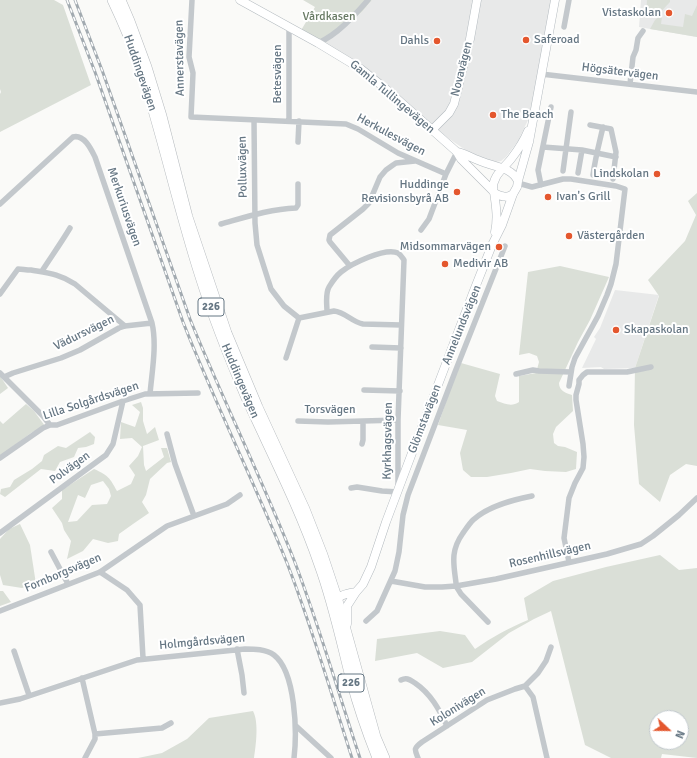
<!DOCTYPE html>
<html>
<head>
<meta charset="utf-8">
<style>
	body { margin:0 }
	#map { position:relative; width:697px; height:758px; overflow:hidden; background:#fafaf8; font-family:Signika,sans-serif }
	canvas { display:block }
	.north { position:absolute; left:649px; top:710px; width:40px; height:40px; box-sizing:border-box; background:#fff; border:1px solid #c1c8cd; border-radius:50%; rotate:112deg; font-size:11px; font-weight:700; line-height:16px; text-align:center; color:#657683 }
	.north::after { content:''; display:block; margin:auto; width:14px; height:18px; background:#e4572e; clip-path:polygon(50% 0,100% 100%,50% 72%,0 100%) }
</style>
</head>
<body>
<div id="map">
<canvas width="697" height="758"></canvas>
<div class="north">N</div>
</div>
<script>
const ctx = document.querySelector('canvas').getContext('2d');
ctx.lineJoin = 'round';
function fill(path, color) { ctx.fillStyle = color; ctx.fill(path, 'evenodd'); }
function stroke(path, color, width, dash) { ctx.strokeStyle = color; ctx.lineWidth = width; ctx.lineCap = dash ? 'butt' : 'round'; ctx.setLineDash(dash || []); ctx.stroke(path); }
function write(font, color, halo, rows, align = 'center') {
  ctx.font = font + ' Signika,sans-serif'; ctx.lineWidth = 4; ctx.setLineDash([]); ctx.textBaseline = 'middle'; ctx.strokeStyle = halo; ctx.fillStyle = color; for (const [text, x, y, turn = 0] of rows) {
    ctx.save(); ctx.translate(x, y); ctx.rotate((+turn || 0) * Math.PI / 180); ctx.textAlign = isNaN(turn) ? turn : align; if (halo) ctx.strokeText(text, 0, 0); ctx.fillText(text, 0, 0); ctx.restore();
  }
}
fill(new Path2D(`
	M372,0H551L536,87L528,120L518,141L506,157L501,161L496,162L478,157L464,149L448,138L424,118L323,45L362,12Z
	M641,0H697V37L639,27Z
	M615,290L659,295L635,368L604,369L601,367L582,368L596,339L594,337L600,328Z`), '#e8e9e9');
fill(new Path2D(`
	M0,0H54L63,5L91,85L0,132V94L1,92L0,89Z
	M303,0H372L362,12L323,45L300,32L315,7Z
	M647,0H670V2L655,18L646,17Z
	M697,5V37L650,29L655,20L660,16L662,17L661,24L683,27L685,14L692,16Z
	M697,193V466L686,464L670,475L660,502L639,484L634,425L635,368L659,296L648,280L685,241L696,215L688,201Z
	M560,266L609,277L590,320L578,342L559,383C559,391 566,393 572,395L573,411L556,427L553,434L554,443L558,446L565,447L577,452L576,469L566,472L545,471L530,469L511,473L487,477H471L463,470L460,453L467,430L438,425L453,382L461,363L500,374L495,396L497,401C505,404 512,407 519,402V376L536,373L539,362L537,356L529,353L519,355L528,272Z
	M0,376L8,388L0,394Z
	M141,402L143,408V421L147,434L155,427L159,440L143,446L144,465L146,471L164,457L161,448H167L171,462L167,463L150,479L146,495L142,502L149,513L133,524L119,534L118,541L108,543L93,539L83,551L67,559L71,541L64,530L62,523L52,508L62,499V490L94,469C108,475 110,478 117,491L131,484L135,475L129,466L138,456L142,447L132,438L120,439L121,422L135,427L140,412L132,405ZM103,481L109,489L111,496L107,504L92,505L77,521L68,522L78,495L85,498L91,485Z
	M26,404L34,411L45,426L31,433L0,456V421L3,424Z
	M90,432L95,437L94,444L86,447L78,448L74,457L60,462L55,471L41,469L5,497L0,494L1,489L10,487L14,480L32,469L42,461L44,455L58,446L66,448Z
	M20,524L30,545L36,584L22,588L3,585L0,575V539L9,529Z
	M660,555L679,570L697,568V758L662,754L661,758H611L585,745L551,611L534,619L509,633L472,662L443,668L417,653L375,661L377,639L440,631L465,635L475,649C492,637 509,628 528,620L524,598L553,581L606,567ZM657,718H681V742H657Z
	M0,591H3L11,602L0,606Z
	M253,711C259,722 256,745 254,758H138L162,753L187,739L209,718Z`), '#dadfd7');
const secondary = new Path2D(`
	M240,0L318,43L361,69L386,89L457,152L461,159L496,194C503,197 507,198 513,194
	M432,130L449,113L454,104L470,39L477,0
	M457,152C466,154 474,159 483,162C495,167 511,167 518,181
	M493,191C492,176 503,169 511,159C518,150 524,141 528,131
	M494,192C496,206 498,218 495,232
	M334,602C338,595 348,593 356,592
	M347,624V606L356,592L363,584L371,567L386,522L412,453L473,293L492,245L502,225L513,194L517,187L518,181L529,142L555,0`);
const primary = new Path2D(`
	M112,0C123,23 133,47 141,71C163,139 178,209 200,277C213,318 229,358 246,398C271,453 299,507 319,565C333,603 341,642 351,681C358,707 367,733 377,758
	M121,0L130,21L147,67L162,116L188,217L227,333L258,407L305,509L323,555L337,597L376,737L385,758`);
stroke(secondary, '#b3babf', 9);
stroke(primary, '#b5babe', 10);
stroke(new Path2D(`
	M192,0L189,57L193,73L191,117L346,124L358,129L398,153L446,174
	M564,27L569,0
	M318,43C337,35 355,15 368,0
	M541,74L697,92
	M630,84L633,57L636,50L638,38L643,31
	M254,120L255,223L257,245L271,289L284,306L299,318
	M289,121V27
	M590,125L611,129L616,152L613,179
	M298,142L299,121
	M543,147L582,150L616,157
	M563,171L571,112
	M578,173L582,150
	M593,175C595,159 599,144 603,127
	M518,183L532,187L563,179H571L616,186L625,189L616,264L611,284L607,295L598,316L575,358L572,367L569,386
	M541,185L538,170L551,107
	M0,204L73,137C84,134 91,149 95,157L152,323C157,345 152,371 150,394
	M221,224C246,217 270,209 296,208L298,205V184
	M421,230L429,219L446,174L457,152
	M350,266L330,242L329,240L330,235L363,209L369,203L380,177L386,170L393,165L396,163L415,161
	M42,271C51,257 61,243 70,228
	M0,294L18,269C22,269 26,270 31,270C48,273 60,274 75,284L125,326
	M327,312C327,304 325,294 329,287C332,282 336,276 341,272C351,264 385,247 398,253C401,255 402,257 404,260L398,420V492L382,491L357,487L351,488
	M372,347L401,348
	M286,358L299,318L334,311C345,312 352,322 363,324L401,325
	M0,373L43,416L50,425
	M516,374L533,370L539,371L571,372
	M4,377L13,373L61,358L80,350L119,328L125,326L152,323
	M364,390L400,391
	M298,421L328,422L398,420
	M167,434L175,464L194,516
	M362,444L363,440V421
	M0,458L43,428L50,425H57L123,401L145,394L198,393
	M0,533L106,455L113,444L123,401
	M51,552L68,584
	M569,562L564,538L569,498L575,483L583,468L584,457L583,444L576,400V395L579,384V380L583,375L587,372H627L651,367
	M100,572L127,590L140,605L143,658
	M391,581L425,587H442L456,586L496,579L607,554L641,544L653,536L679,515L697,498
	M0,611L100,572L167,526L227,504L240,495
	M366,621L377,611L395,571L399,552L403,515L408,495L455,372L505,246
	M488,622L461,594L456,586V583C455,574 453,565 454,555C455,546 458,540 463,533C466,529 469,524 473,520C488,506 512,500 532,496
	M237,649L242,675L244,693
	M14,651L29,695
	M82,678L95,734V739L85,758
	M401,680C407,677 410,680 415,683C431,694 439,709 447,726
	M525,686L533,697L547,758
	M0,703L20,699L137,660L245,649C254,649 266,649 274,655C296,672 297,733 294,758
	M296,726L331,758
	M95,734L162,728L171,723
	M418,758C414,749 414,748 422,742L487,700L515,689L525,686L538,673L546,661L551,647`), '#c3c8cc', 5.5);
stroke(secondary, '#fff', 8);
stroke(primary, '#fff', 9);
const rail = new Path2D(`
	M67,0L95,72L183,322C215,403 254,482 287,563C312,627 331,693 352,758
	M75,0L102,70L190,319C223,400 262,479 294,560C319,625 338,692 360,758`);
stroke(rail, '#a2aab0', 3);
stroke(rail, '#fff', 1.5, [4.5]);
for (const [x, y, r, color] of [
	[669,13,4,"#e4572e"],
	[526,40,4,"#e4572e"],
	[437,41,4,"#e4572e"],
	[493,115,4,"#e4572e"],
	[657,174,4,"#e4572e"],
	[457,192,4,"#e4572e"],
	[548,197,4,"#e4572e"],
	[569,236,4,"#e4572e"],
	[499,247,4,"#e4572e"],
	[445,264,4,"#e4572e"],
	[616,330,4,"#e4572e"]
]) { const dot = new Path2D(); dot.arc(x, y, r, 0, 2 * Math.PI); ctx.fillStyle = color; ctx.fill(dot); stroke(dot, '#fff', 1.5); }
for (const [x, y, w] of [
	[211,307,26],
	[351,683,26]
]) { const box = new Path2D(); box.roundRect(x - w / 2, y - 9, w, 18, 3); ctx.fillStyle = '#fff'; ctx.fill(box); stroke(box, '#657683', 1); }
write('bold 11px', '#657683', null, [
	["226",211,307],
	["226",351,683]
]);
write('12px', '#657683', '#fff', [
	["Vistaskolan",661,13,"right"],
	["Saferoad",534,40],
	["Dahls",429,41,"right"],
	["The Beach",501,115],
	["Lindskolan",649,174,"right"],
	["Huddinge",449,185,"right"],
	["Revisionsbyrå AB",449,199,"right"],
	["Ivan's Grill",556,197],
	["Västergården",577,236],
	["Midsommarvägen",491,247,"right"],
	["Medivir AB",453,264],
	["Skapaskolan",624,330]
], 'left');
write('12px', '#687a64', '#fff', [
	["Vårdkasen",329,17]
]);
write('12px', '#657683', '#fff', [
	["Annerstavägen",180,58,-91],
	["Novavägen",462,69,-76],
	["Högsätervägen",620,72,7],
	["Huddingevägen",140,73,71],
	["Betesvägen",278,74,-90],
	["Gamla Tullingevägen",392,97,40],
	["Herkulesvägen",391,135,28],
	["Polluxvägen",243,167,-91],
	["Merkuriusvägen",124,207,71],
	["Annelundsvägen",462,325,-68],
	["Vädursvägen",84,333,-26],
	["Huddingevägen",240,381,67],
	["Lilla Solgårdsvägen",91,401,-18],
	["Torsvägen",330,410],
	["Glömstavägen",425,419,-69],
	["Kyrkhagsvägen",388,441,-89],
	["Polvägen",70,468,-36],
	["Rosenhillsvägen",550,555,-13],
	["Fornborgsvägen",63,573,-23],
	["Holmgårdsvägen",202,642,-5],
	["Kolonivägen",458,707,-32]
]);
</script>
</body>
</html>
